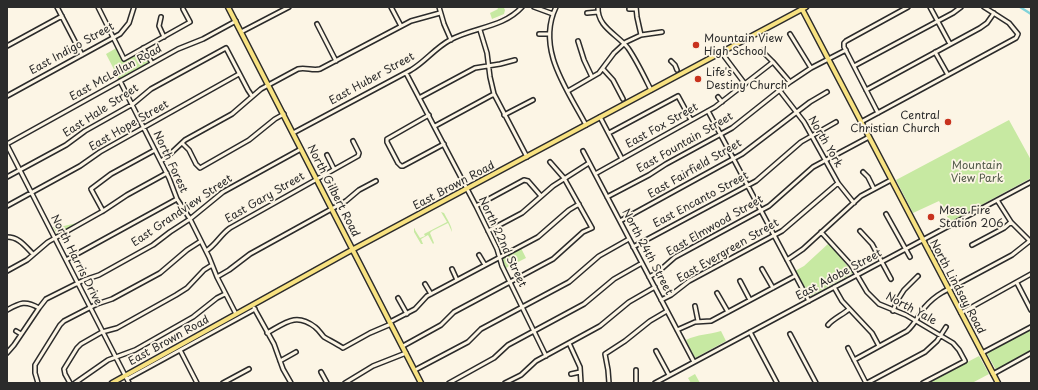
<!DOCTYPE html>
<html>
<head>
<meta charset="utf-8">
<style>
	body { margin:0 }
	#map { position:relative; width:1038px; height:390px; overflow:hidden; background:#fcf5e5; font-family:"Playpen Sans",sans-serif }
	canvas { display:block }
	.frame { position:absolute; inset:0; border:8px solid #2b2b2b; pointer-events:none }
</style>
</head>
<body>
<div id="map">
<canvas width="1038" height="390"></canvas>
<div class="frame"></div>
</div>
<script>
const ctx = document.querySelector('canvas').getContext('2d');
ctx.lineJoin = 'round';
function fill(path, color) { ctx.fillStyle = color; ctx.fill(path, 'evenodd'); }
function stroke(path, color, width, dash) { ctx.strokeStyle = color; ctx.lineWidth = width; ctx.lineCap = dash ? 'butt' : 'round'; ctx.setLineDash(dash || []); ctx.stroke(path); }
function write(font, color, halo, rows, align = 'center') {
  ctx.font = font + ' "Playpen Sans",sans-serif'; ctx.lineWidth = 3.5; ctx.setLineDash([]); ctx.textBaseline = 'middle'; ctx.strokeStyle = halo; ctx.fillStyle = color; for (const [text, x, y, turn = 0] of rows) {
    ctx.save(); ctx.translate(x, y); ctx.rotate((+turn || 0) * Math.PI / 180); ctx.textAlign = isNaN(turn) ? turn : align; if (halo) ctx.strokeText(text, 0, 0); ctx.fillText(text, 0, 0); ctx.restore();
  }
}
fill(new Path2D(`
	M497,7L504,8L505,10L504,14L492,19L490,13L498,9Z
	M118,47L124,58L143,48L152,63L120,81L106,54Z
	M1009,120L1031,160V178L950,222L939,201L913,213L896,180Z
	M441,212L444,213C447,219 452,226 452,232L448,223L432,231L430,233L434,243L433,244L428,235L421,239L423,244H421L414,232V229L415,228V230L420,238L425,236L424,234L447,222Z
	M77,223L57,234L53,227H54L55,228Z
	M829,243L853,273L809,297L795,271L804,266Z
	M521,248L526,258L506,268L502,258Z
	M1031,328V351L996,370L986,352Z
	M721,331L726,341L695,358L686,340C698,334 708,335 721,331Z
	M979,356L989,374L972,383H927Z
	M695,374L700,383H691L688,378Z`), '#c7e9a2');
stroke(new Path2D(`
	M1020,7L1031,14`), '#82d3da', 2.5);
const minor = new Path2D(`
	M57,7L82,55
	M98,7L124,59L190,22L183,9
	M391,7L401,26
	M439,7L444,24L451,40
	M534,7L553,14
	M556,7C536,49 567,89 586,125
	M598,7C597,27 617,34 628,48C637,61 644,76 651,90
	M636,7L637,17L641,35
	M930,7L950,44
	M629,9H636
	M587,13L598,12
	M161,17L159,26L164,37
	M317,24L336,61
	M480,30L487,53L490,77L494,94L527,157
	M241,32L289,7
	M539,34H549
	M790,34L811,68
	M578,41L584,60L592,77
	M7,46L62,16
	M143,48L152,63
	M762,51L773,62L790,82
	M721,52L745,84
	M935,52L948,75
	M671,61L675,65L677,70
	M854,66L953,13L961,7
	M603,69L613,80L623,99
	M406,73L476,206L497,249L502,266L546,356
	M120,81L169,178L177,199L190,219L209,257L217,277L236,314
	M866,90L980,28L987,23L994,13
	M568,91L599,73L614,53L626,42L641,35L662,32
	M780,91L804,122L838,183L854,203
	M7,96L120,34L129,23L134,7
	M718,97L722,102
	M419,98L475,68L500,64L515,60
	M708,111L809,301
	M878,113L844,47V43L846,41L908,7
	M429,115L387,139V142L398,163L401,166H403L444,144
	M504,115L533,100
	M600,117L622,159
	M861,122L1016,38L1018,34L1009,23L984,7
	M435,126L494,94
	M293,133L411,70C425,62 435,48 450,40C473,27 503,28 522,7
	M609,133L678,96L691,120
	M182,143L189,150L196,164L200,168L249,140L275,119L284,114
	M7,144L178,49L203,39L236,21
	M7,145L129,383
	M583,151L694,362
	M327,155L334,169
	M161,161L168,156L185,140L232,114L261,89L298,69C306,67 312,71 320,69L411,21L440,13
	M863,172L868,177L874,189
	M595,174L715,107L773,62
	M7,177L66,145L85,131L133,104L151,89L226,48L248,90L252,96
	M607,197L649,175L666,164L732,128L790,82L811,68L846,50
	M997,200L1011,222L1031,242
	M7,206L80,166L100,152L239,74
	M476,206L524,180L528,181L541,196
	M103,211L91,189L111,174L155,150
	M886,214L910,257
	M620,221L742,154L810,102L827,92
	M488,231L522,213L553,186L589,163
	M860,231L872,244L891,279
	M821,232L851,265L867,292L879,304L906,315L953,343L959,350L965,361L923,383
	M7,237C19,237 25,246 33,254
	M972,245L1004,228L1011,222
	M633,247L756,181L801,142L836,122
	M206,251C216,245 220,235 230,228L358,156L359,153L353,141
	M479,255L485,265
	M66,260L177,199
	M787,260L803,249L861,196L891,180
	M452,269L457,280
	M762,269L773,288
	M7,271L27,260L48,242L103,211L127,195L167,173
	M217,277L229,270L250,254L346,201L359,190L376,181
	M649,277L658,272L675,257L769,206L813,167L869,137
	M740,281L750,300
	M1017,283L1031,310
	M425,284L431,294
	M834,287L842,301L872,333L879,346
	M717,293L728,312
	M398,298L407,314
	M661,300L671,295L689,281L782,231L838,183
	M695,306L698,321
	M254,308L274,344L283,369L291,383
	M7,310C20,303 25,300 39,308
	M893,311L897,301L904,290L918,276
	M961,313L1031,274
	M390,322L415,309L427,296L538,237L569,210L579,204
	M828,325C833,319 842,315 848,310
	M677,330L695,322L711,321L795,276
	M16,331L21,334
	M750,332L777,383
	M267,333C285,323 296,312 315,327C319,330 321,334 324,337C329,340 337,344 343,348L370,333L391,324
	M790,334L816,383
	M569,343L580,367L581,383
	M403,346L441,325L454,312L553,259L583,232L592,228L564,178L550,162
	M848,348L866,383
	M180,350L197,383
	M656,351L669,375
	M7,353L14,345L39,308L46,299L84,280L99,275L153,245L170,232L190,219L223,192L301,149
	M982,353L1031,327
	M854,360L907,331C915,324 918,316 924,308C929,302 936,296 943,292L1012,255L1031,240
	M280,361L296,352
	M415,370L468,342L481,329L569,282L599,256L629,239
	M636,370V383
	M321,372L327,383
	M571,374L580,372
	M993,374L1031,353
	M127,379L255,309
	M38,383L35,373V365L60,325L64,321L97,304L112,299L160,273L187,250L201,241
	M70,383L65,374L64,369L77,348L81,344L102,332L117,328L176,295L187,288L204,270L212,265
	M75,383L108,360L135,350L193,317L217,298L225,294
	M223,383L249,369
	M345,383L373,366L406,353
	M449,383L494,358L508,345L584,304L614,279L642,263
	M505,383L521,375L536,361L600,326L629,302L655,287
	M609,383L608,370L605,354L625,341L650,321L667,311
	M655,383L1031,182
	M867,383L925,352L937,341L946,327`);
const major = new Path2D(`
	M228,7L421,383
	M801,7L998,383
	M112,383L348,252L806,7`);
stroke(minor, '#2b2b2b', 6);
stroke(major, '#2b2b2b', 7);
stroke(minor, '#fcf5e5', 3);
stroke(major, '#f8e281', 4);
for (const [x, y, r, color] of [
	[696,45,4,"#c8321e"],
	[698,79,4,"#c8321e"],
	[948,122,4,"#c8321e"],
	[931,217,4,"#c8321e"]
]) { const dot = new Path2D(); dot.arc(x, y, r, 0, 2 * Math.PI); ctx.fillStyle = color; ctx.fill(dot); stroke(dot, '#fcf5e5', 1.5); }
write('11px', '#2b2b2b', '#fcf5e5', [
	["Mountain View",704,39],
	["High School",704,52],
	["Life's",706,73],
	["Destiny Church",706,86],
	["Central",940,116,"right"],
	["Christian Church",940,129,"right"],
	["Mesa Fire",939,211],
	["Station 206",939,224]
], 'left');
write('11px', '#2b2b2b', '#fcf5e5', [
	["East Indigo Street",72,49,-29],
	["East McLellan Road",116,73,-29],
	["East Huber Street",372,79,-29],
	["East Hale Street",101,111,-33],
	["East Hope Street",129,126,-30],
	["East Fox Street",662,126,-29],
	["North York",825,142,60],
	["East Fountain Street",685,143,-30],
	["North Forest",170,162,65],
	["East Fairfield Street",695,169,-30],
	["East Brown Road",454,186,-28],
	["North Gilbert Road",333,191,63],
	["East Gary Street",265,198,-30],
	["East Encanto Street",701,200,-28],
	["East Grandview Street",182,211,-34],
	["East Elmwood Street",715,226,-30],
	["North 22nd Street",502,242,65],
	["East Evergreen Street",728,251,-30],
	["North 24th Street",647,252,62],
	["North Harris Drive",76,260,63],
	["East Adobe Street",839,275,-28],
	["North Lindsay Road",957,287,62],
	["North Yale",911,309,28],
	["East Brown Road",169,341,-29]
]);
write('11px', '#525a49', '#fcf5e5', [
	["Mountain",977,166],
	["View Park",977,179]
]);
</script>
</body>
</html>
